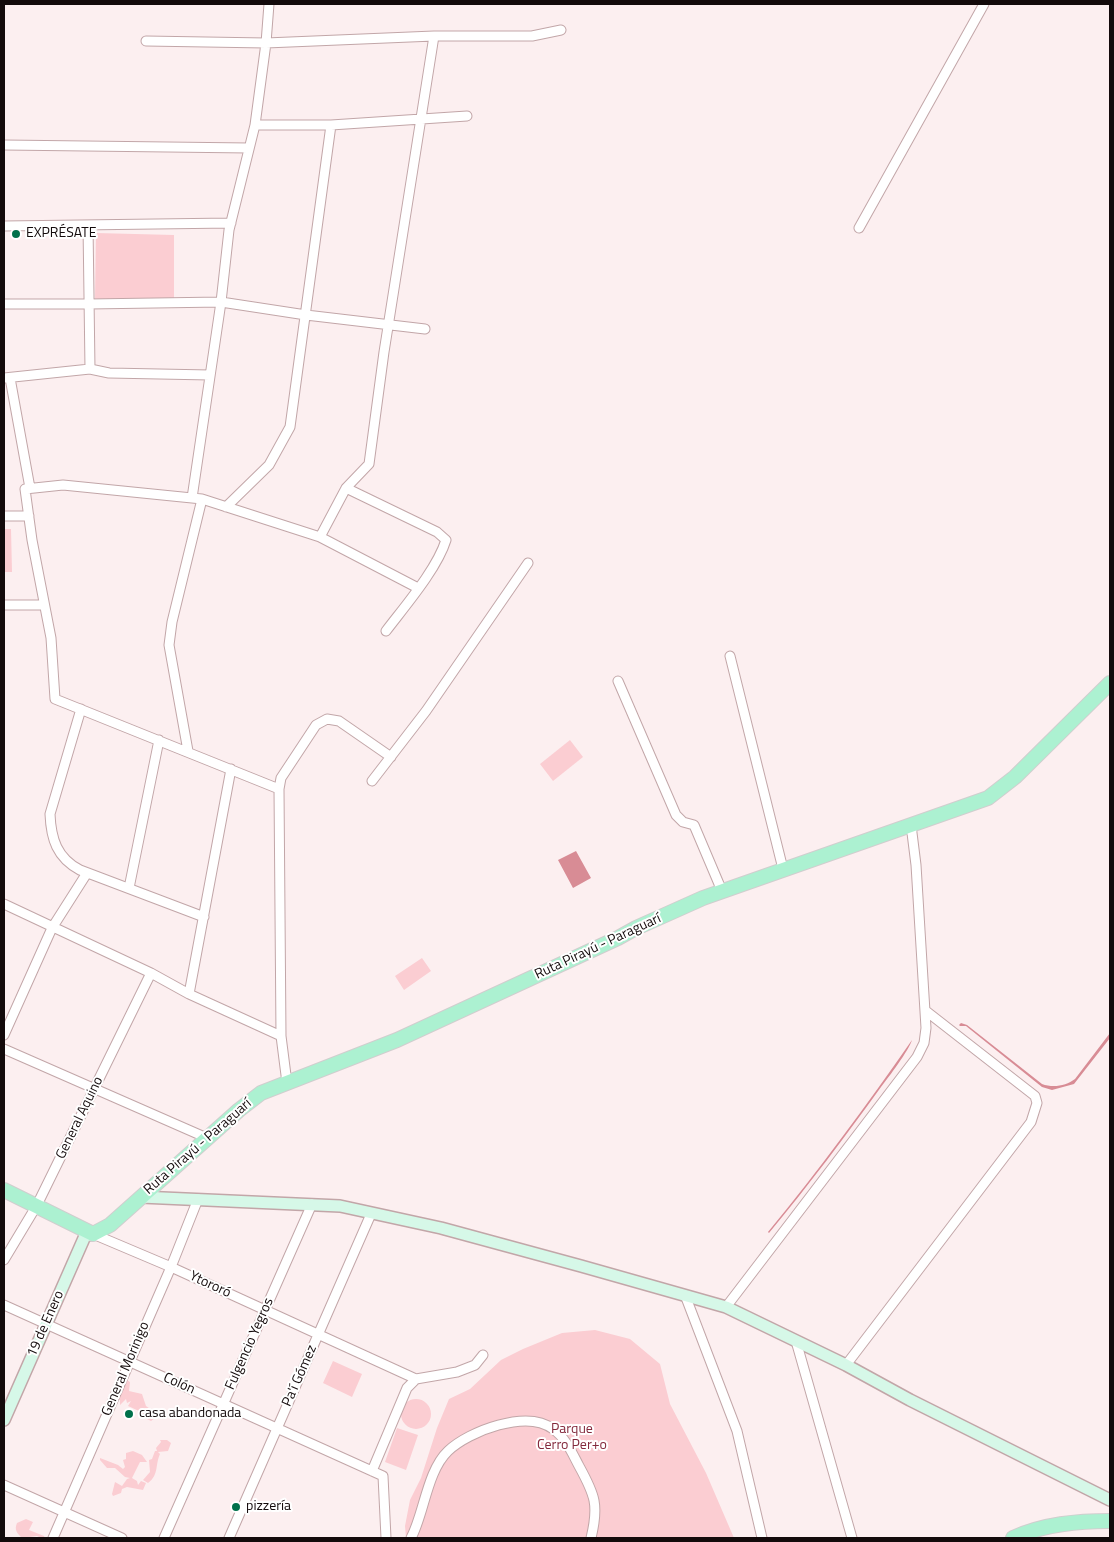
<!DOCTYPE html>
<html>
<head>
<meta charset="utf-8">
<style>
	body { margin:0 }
	#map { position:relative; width:1114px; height:1542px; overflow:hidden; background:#fceff0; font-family:"Titillium Web",sans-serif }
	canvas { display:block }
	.frame { position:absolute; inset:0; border:5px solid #130a0b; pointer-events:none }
</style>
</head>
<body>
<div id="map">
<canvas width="1114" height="1542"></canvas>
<div class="frame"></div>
</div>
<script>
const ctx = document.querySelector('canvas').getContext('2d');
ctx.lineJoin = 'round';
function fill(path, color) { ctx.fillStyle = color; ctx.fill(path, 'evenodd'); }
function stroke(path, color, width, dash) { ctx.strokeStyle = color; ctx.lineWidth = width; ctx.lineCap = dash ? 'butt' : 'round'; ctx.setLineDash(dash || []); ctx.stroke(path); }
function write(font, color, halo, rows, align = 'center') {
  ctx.font = font + ' "Titillium Web",sans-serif'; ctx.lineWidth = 4; ctx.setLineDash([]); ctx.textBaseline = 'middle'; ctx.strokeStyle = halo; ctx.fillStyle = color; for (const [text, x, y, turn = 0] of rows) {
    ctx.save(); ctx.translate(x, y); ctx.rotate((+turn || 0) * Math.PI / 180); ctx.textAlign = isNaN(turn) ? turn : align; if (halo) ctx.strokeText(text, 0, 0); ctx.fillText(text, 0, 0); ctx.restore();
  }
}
fill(new Path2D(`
	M96,233L174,235V298L95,300Z
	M4,529H11L12,572H4Z
	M570,740L583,757L553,781L540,764Z
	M422,958L431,971L404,990L395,976Z
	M595,1330L630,1339L660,1364L670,1404L706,1473L734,1538H406L405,1526L410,1500L421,1478L437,1428L449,1399L470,1389L501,1360L523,1349L562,1333Z
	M333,1361L362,1374L352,1397L323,1383Z
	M125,1379L130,1382L129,1391L142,1394L146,1406L156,1413L155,1418L151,1421L139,1415V1411L128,1406L131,1401L127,1403L126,1399L120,1405V1400L117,1399Z
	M401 1414a15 15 0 1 1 30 0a15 15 0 1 1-30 0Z
	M397,1428L418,1435L406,1470L385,1462Z
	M160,1440H167L171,1443L168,1451L158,1452L160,1454C155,1465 159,1475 148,1483L143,1480L150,1472L149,1460L152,1459L155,1451H157L156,1448L161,1442Z
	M133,1451L142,1455L147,1462H140L132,1478L137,1481L138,1485L141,1481L146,1483L143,1490L127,1487L122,1489L121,1493L113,1496L112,1494L115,1482L122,1486L127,1479L130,1478L125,1477L115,1468H107L100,1460V1458L118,1465L123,1469L125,1467L123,1460L126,1459V1453Z
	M26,1519L33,1522L29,1530L44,1536L45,1538H41L37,1536L22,1538C17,1533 14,1530 17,1523Z`), '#fbcdd2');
fill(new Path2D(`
	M576,851L591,878L573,888L558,860Z
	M961,1023L967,1025L1042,1084C1053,1088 1066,1086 1075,1079L1110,1033V1038L1074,1084L1052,1090L1042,1087L966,1026H960L959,1025Z
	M912,1040C909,1050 889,1077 881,1087C845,1137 808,1186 769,1233L768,1232C819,1170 866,1106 912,1040Z`), '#d88c95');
const street = new Path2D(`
	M146,41L266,43L434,36H532L561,30
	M255,125H331L467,116
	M4,145L249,148
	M88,225L90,369
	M4,226L231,223
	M859,228L984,4
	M4,304H89L221,302L306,315L425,329
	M4,378L90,369L109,373L210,375
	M10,378L30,488
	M346,488L437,532L446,540C437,569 405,606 386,631
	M192,498L221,302L229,230L255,125L266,43L269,4
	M226,507L269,465L290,427L331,125
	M4,516H29
	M320,537L346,488L369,464L384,352L434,36
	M4,605H44
	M730,656L783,869
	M618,681L676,815L683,822L694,825L722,891
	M81,709L50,814C51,839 57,858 80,870L204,917
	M188,751L169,645L172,622L202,499
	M372,781L426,711L528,563
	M279,789L55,699L51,638L32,540L25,489L63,485L202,499L320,537L418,588
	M129,888L159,740
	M4,904L151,973L189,994L281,1036
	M189,994L231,769
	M4,1035L52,928L87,873
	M4,1049L207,1138
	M287,1083L281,1036L279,789L281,778L316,725L327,719L339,721L391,757
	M93,1234L171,1267L416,1379
	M4,1260L37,1205L151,973
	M685,1295L737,1431L762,1538
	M4,1305L383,1476L386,1538
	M726,1307L917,1057L924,1043L926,1028L916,865L911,825
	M796,1341L852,1538
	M846,1365L1031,1122L1037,1103L1035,1096L926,1011
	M416,1379L457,1372L475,1365L483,1355
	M372,1471L407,1388L416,1379
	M4,1485L122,1538
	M53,1538L171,1267L198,1199
	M164,1538L312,1204
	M229,1538L371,1214
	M411,1538C424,1514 427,1471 448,1451C469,1431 527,1409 553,1429C566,1438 572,1453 579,1466C595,1495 599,1505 591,1538`);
const secondary = new Path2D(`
	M141,1197L340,1206L441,1228L581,1266L726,1307L846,1365L910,1400L1110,1500
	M4,1420L85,1236L93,1234`);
const primary = new Path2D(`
	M4,1190L93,1234L110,1225L239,1110L261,1093L397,1040L618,938L636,928L703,898L988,798L1015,777L1110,683
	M1013,1538C1044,1524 1077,1521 1110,1521`);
stroke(street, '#c2a6a8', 11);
stroke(secondary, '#c2a6a8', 14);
stroke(primary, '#d0cece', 16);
stroke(street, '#fff', 9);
stroke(secondary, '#d6f8e8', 11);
stroke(primary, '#acf1d1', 14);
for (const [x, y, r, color] of [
	[16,234,5,"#00714b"],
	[129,1414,5,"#00714b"],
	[236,1507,5,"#00714b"]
]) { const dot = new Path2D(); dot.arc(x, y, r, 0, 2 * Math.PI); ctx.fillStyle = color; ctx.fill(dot); stroke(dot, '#fff', 2); }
write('14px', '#130a0b', '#fff', [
	["EXPRÉSATE",26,234],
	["casa abandonada",139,1414],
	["pizzería",246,1507]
], 'left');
write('14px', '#130a0b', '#fff', [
	["Ruta Pirayú - Paraguarí",598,947,-25],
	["General Aquino",80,1118,-64],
	["Ruta Pirayú - Paraguarí",198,1147,-41],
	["Ytororó",210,1285,25],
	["19 de Enero",46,1324,-66],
	["Fulgencio Yegros",250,1344,-66],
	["General Morinigo",126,1369,-67],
	["Pa'í Gómez",300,1376,-66],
	["Colón",179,1384,24]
]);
write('14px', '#83293c', '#fff', [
	["Parque",572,1430],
	["Cerro Per+o",572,1446]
]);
</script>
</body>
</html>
